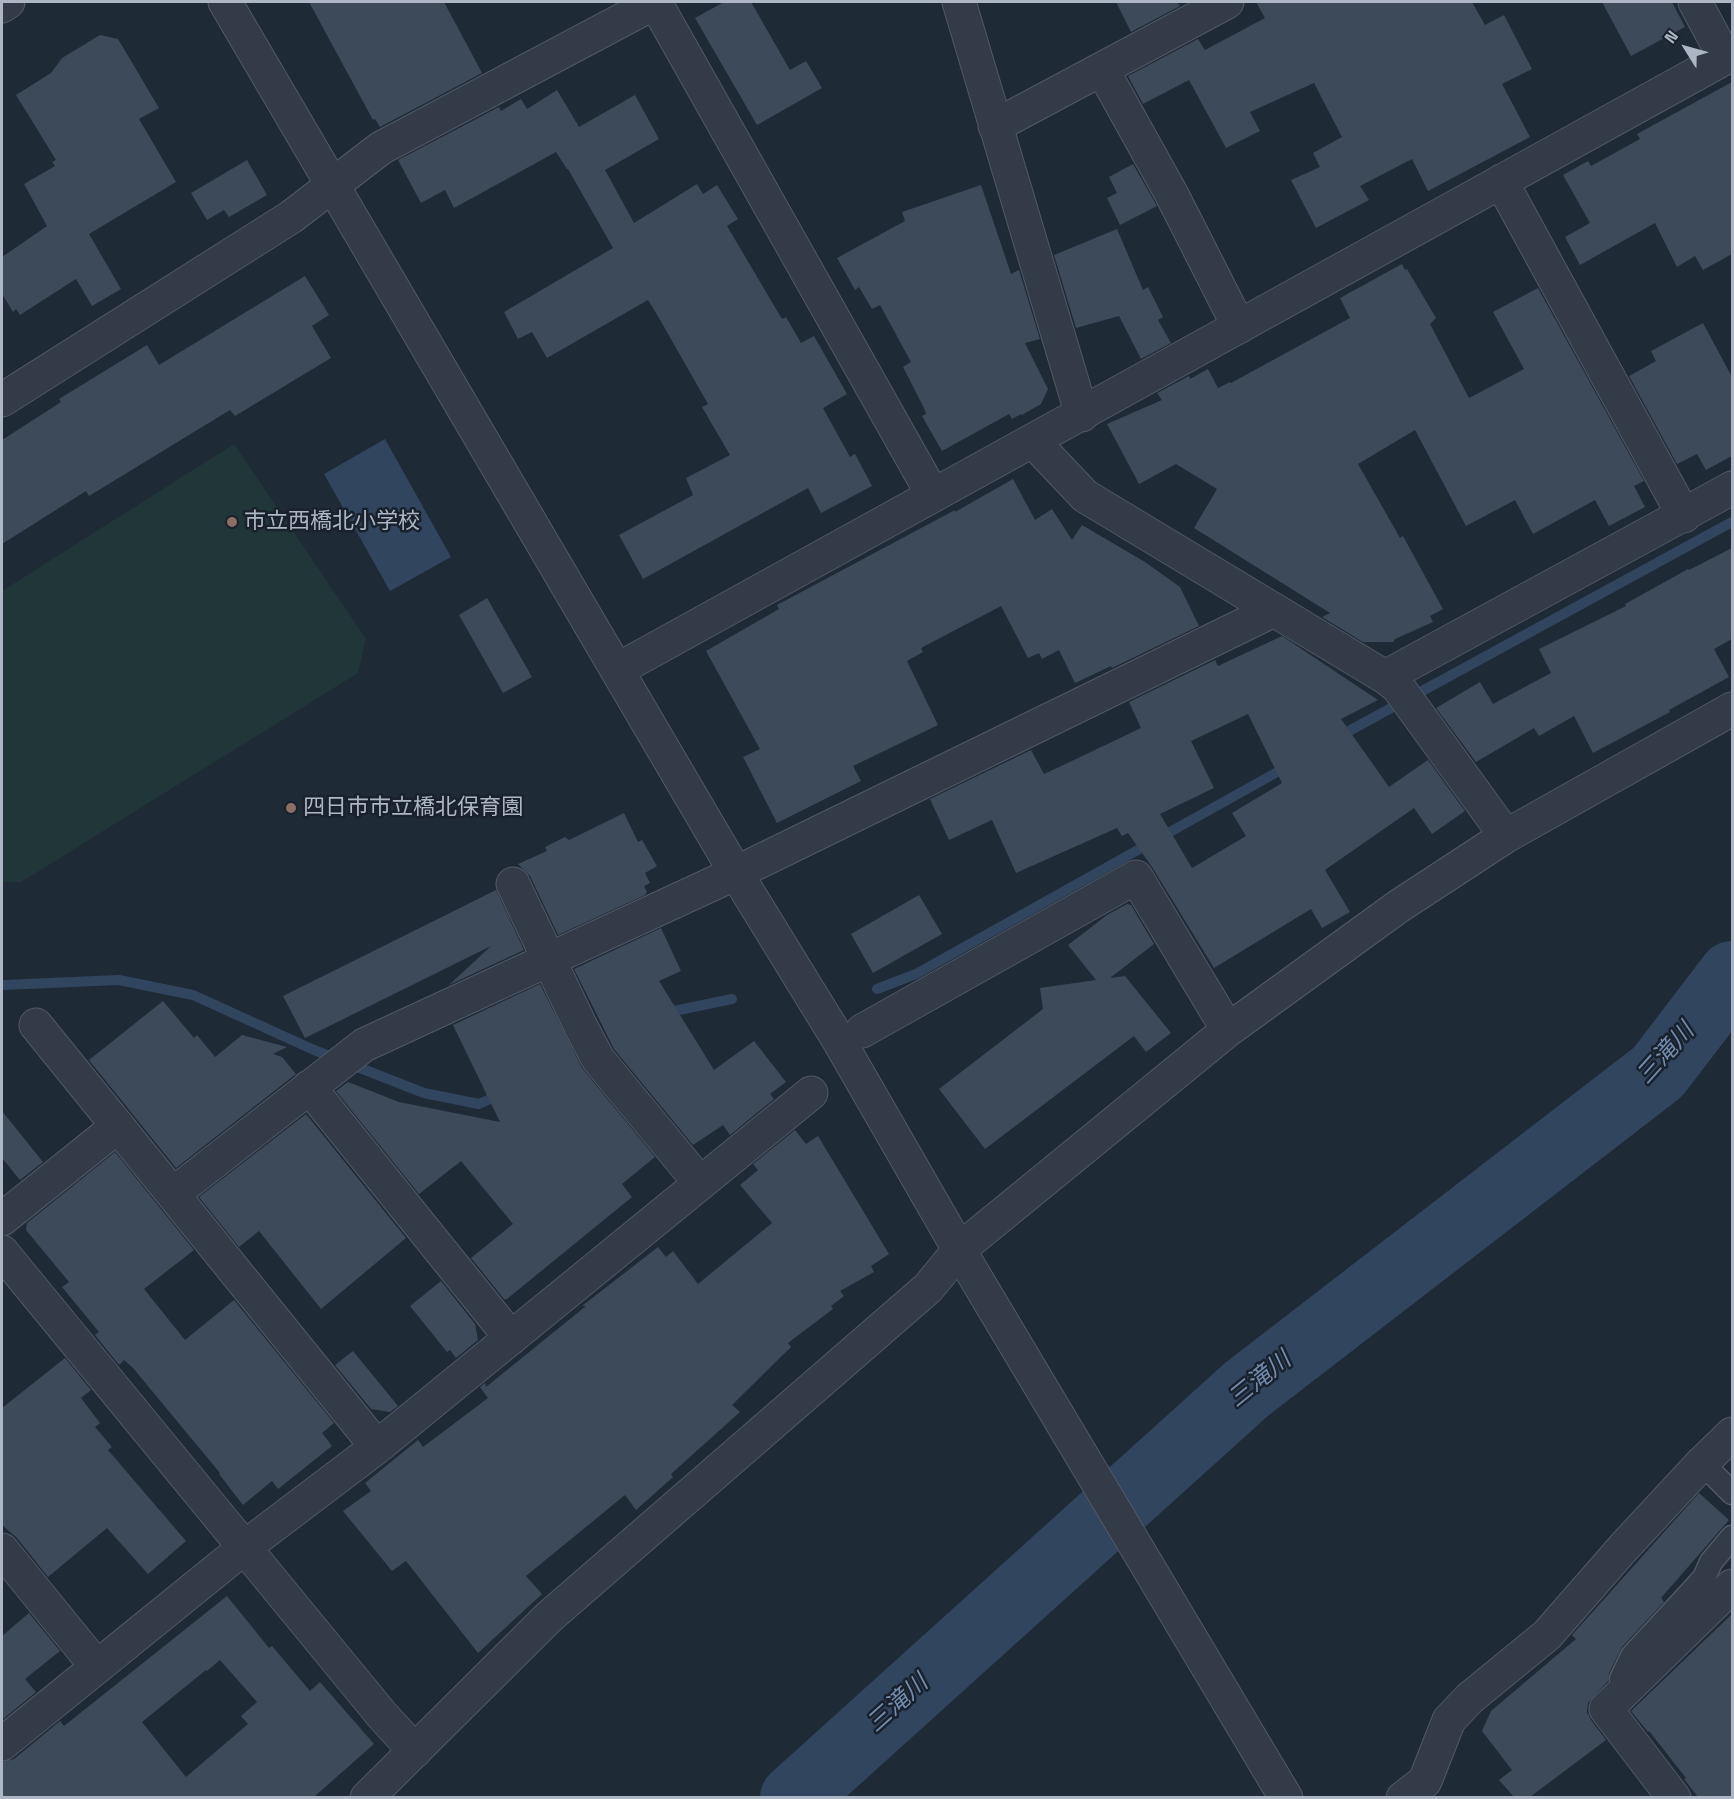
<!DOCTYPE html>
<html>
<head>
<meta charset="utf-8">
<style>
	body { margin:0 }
	#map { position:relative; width:1734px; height:1799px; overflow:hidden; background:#1f2a37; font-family:"Space Grotesk",sans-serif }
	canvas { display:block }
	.frame { position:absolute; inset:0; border:3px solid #adb6c5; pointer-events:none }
	.north { position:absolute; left:1656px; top:18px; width:60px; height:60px; -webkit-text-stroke:4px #18212c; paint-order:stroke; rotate:307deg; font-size:16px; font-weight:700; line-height:24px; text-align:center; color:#adb6c5 }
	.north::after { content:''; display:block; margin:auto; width:21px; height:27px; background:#adb6c5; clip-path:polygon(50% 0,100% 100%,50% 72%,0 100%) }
</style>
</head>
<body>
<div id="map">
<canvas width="1734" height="1799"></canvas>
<div class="frame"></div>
<div class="north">N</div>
</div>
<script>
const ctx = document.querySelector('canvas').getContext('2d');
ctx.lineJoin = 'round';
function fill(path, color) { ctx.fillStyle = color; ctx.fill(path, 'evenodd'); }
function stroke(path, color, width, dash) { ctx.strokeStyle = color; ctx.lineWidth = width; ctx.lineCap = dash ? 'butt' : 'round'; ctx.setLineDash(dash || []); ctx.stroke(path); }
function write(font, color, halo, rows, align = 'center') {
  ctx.font = font + ' "Space Grotesk","Noto Sans JP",sans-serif'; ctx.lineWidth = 5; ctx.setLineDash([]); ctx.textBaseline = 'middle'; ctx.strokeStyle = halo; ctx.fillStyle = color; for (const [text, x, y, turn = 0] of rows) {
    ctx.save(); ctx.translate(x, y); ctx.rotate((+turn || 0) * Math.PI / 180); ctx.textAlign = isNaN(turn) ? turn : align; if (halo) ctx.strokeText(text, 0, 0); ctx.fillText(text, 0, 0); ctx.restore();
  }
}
fill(new Path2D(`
	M234,444L366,639L358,673L21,882H2V591Z`), '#213638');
fill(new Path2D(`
	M385,439L451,557L390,591L324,474Z`), '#32455f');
stroke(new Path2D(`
	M1338,737L1732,522
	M2,985L119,980L193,995L314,1050L424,1093L479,1104L501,1094
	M877,989L916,974L1288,766
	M664,1013L732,999`), '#32455f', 10);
stroke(new Path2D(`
	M794,1798L1247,1389L1658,1072L1732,975`), '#32455f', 68);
fill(new Path2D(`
	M309,2H444L482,73L380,127L375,119L373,120Z
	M724,2H751L790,70L806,61L822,88L757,125L695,18Z
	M1116,2H1177L1180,6L1131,32Z
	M1256,2H1472L1485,25L1504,15L1532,69L1502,84L1530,137L1428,191L1412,159L1360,186L1369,200L1316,228L1291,180L1320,167L1313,153L1342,137L1314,83L1250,112L1260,131L1226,148L1189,80L1143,104L1128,76L1198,39L1205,50L1265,18Z
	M1602,2H1672L1685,27L1631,56Z
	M100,35L118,39L159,108L139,119L176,182L89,234L121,289L92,306L76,279L20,315L16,309L13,312L2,294V257L47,226L24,184L55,166L52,162L56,160L16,95L51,73L62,58Z
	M1732,82V254L1703,270L1695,256L1677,267L1655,223L1580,265L1565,237L1590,223L1563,175L1588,161L1591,166L1640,139L1637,134Z
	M557,90L579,127L635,95L659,139L605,170L634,223L697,184L703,194L717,185L738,219L727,226L782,319L786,317L801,343L814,336L847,394L823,408L850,457L855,454L872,486L821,513L808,488L643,579L619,535L693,495L686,478L730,455L702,407L708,404L659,318L648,300L547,358L532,332L518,339L504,312L613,248L568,169H567L556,152L454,208L445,190L421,203L398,160L499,107L501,111L521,99L527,109Z
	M247,160L267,195L229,217L224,210L207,220L191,193Z
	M1133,164L1157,206L1120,225L1107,198L1117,193L1109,177Z
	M981,185L1011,274L1019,270L1040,339L1025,343L1048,389L1041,404L1022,415L1021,414L1012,419L1009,414L942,451L922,416L926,414L924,408L903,367L911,362L880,305L872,309L859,287L855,290L837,258L905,221L902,212Z
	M1117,229L1143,290L1148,287L1163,317L1158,320L1171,343L1141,359L1119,316L1076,328L1054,255Z
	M1402,264L1405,270L1407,269L1436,318L1430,324L1469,398L1524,369L1493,312L1538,288L1644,481L1634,486L1645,507L1609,526L1595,500L1533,534L1515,500L1466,526L1415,430L1358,464L1400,538L1403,536L1443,609L1430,616L1433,622L1395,639L1393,642H1363L1322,617L1330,613L1194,528L1217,489L1176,464L1139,484L1107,424L1162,400L1157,393L1189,376L1190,379L1208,369L1218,388L1230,382L1231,383L1350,318L1340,298Z
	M305,276L329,315L312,326L331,358L235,416L230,410L89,496L86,491L2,544V440L61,402L59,399L147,345L159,365Z
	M1703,323L1732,377V456L1706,470L1697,454L1677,464L1629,376L1656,361L1651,351Z
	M1013,479L1035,520L1052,509L1072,540L1082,525L1145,562L1180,587L1199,626L1112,668L1111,666L1075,683L1059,650L1042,659L1039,653L1028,658L1001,606L921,648L923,652L907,661L938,725L853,766L861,781L777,823L743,757L760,749L706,651L779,609L777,605L955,510V512Z
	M1732,548V639L1714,649L1729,677L1669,710L1670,712L1593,753L1574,716L1539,736L1534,728L1476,762L1436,708L1480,682L1493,704L1551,673L1539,649L1626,606L1625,604L1688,569L1689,570Z
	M487,598L532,677L503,693L459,615Z
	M1282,636L1378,700L1341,719L1389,787L1428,760L1465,811L1432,834L1414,808L1325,870L1350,912L1322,928L1311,909L1214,968L1152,867L1128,833L1122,836L1117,828L1016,873L992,820L949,840L930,799L1031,750L1044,774L1074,760L1141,728L1129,702L1215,660L1218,666ZM1248,714L1282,783L1232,813L1246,836L1192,868L1160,814L1214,788L1191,741Z
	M624,813L638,842L642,840L657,866L645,873L650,883L644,886L647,892L645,895L558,935L530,876L518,864L547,851L545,847L565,837L569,840Z
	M496,890L524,950L449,985L491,946L305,1038L283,996Z
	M919,895L942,934L873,973L851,934Z
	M1127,904L1131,905L1154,944L1110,978L1125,976L1171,1033L1146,1052L1134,1036L985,1149L939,1089L1043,1009L1040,988L1096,980L1068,945L1107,915Z
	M661,928L681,971L659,981L714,1070L754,1041L786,1082L770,1094L774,1099L730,1135L723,1125L693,1145L614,1049L574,969Z
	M540,984L582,1068L655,1157L622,1184L632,1197L507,1299H504L471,1258L513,1224L461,1161L419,1194L336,1091L348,1082L399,1102L500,1122L453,1025Z
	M163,1001L194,1038L197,1035L215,1057L242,1035L287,1047L273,1054L282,1057L296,1074L176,1168L89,1060Z
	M2,1111L43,1162L20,1180L2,1158Z
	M306,1114L406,1238L321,1309L259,1231L239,1247L199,1197Z
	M795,1130L806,1144L818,1136L889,1254L871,1266L874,1272L840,1291L844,1296L831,1306L833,1309L788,1343L791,1347L732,1405L740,1412L671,1474L673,1477L636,1510L625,1495L526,1576L542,1594L478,1653L406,1561L392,1571L343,1511L371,1491L365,1483L418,1440L423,1447L488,1398L480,1387L485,1383L486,1387L586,1306H582L658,1247L666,1257L673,1251L698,1284L772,1223L740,1185L758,1170L753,1164Z
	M115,1152L194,1250L144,1289L185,1340L234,1300L334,1423L322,1433L332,1446L278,1489L272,1481L243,1505L219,1474L220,1473L133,1368L124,1360L119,1365L95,1335L99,1332L62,1287L69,1282L26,1230L27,1223Z
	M441,1281L475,1324L478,1340L456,1358L450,1350L447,1352L410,1306Z
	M353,1351L398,1406L390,1412L371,1409L335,1365Z
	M65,1358L91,1390L81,1398L100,1423L95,1427L112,1447L108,1450L186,1541L148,1574L107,1528L48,1577L17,1538L2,1525V1408Z
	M1699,1493L1729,1520L1661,1598L1664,1602L1622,1647L1609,1673L1608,1681L1588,1703L1587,1712L1591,1720L1606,1740L1530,1797H1514L1499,1780L1512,1770L1482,1731L1491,1711L1576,1639L1572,1635Z
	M227,1596L269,1648L272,1646L310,1691L320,1682L374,1744L314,1797H2V1762L14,1759L60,1721L64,1726ZM220,1660L257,1702L241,1716L248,1724L186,1777L142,1722L206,1670L207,1671Z
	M29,1613L60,1651L25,1679L36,1692L2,1720V1636Z
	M1732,1614V1797H1698L1684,1779L1686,1778L1649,1731L1648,1732L1631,1711Z`), '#3d4a5a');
const service = new Path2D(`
	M1702,1463L1732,1493
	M1628,1688L1621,1679L1632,1656L1704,1578L1711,1562L1732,1537`);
const minor = new Path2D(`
	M655,2L933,495
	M959,2L1082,415
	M1695,2L1725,58
	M1102,69L1172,195L1239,327
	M995,126L1227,2
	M1501,181L1684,516
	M2,400L291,217L381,148L656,2
	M1033,441L1085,496L1385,677L1732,488
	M617,670L1732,54
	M1385,677L1398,687L1506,836
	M513,884L581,1027L598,1059L700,1183
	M36,1025L377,1447
	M862,1031L1136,877L1228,1030
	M309,1087L511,1338
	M173,1194L364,1045L736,873L1274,610
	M2,1219L118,1126
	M2,1252L382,1715L415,1751
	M2,1550L97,1667
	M2,1744L245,1547L377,1447L811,1093
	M367,1798L549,1617L928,1288L960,1249L1228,1030L1399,906L1506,836L1732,709
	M1403,1798L1425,1781L1449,1720L1470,1698L1547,1635L1624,1547L1702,1463L1732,1434
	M1674,1798L1606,1709L1732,1586`);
const tertiary = new Path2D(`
	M225,2L736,873L838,1039L968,1265L1286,1798
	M2,6L8,2`);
stroke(service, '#505966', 25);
stroke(minor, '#505966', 35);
stroke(tertiary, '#505966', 35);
stroke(service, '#333b48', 22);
stroke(minor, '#333b48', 33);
stroke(tertiary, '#333b48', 33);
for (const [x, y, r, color] of [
	[232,522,6,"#8d6e63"],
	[291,808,6,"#8d6e63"]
]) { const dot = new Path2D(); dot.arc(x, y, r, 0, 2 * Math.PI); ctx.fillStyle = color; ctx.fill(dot); stroke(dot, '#18212c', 2); }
write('22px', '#adb6c5', '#18212c', [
	["市立西橋北小学校",244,522],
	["四日市市立橋北保育園",303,808]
], 'left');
write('italic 24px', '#748dae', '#18212c', [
	["三滝川",1666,1054,-48],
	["三滝川",1260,1380,-39],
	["三滝川",898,1704,-42]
]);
</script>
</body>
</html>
